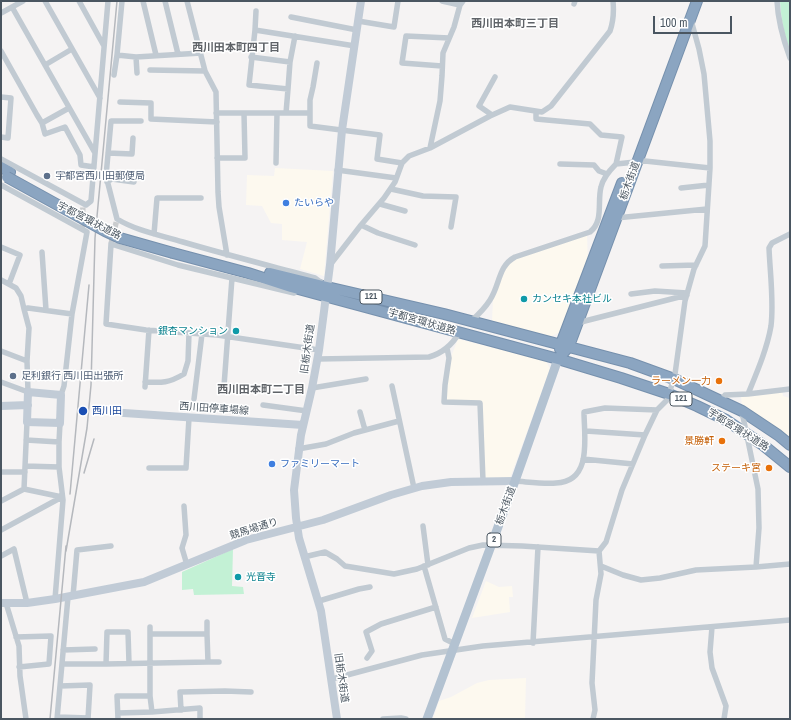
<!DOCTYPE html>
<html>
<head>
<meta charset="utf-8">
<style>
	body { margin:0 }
	#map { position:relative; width:791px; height:720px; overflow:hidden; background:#f5f3f3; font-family:"Archivo Narrow",sans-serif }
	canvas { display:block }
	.frame { position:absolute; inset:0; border:2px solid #4a5661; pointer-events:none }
	.scale { position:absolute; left:653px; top:16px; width:79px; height:18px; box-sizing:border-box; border:2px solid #4a5661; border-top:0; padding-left:5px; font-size:12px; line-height:14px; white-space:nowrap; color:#4a5661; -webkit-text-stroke:3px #fff; paint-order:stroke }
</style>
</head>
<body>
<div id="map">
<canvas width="791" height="720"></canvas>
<div class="frame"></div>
<div class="scale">100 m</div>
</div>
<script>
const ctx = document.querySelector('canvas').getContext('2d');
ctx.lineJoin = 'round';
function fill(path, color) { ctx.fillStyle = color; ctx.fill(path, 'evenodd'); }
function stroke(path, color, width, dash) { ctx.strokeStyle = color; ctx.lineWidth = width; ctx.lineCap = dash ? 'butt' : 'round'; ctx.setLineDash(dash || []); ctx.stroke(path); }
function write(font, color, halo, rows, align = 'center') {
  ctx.font = font + ' "Archivo Narrow","Noto Sans JP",sans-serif'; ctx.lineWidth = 3; ctx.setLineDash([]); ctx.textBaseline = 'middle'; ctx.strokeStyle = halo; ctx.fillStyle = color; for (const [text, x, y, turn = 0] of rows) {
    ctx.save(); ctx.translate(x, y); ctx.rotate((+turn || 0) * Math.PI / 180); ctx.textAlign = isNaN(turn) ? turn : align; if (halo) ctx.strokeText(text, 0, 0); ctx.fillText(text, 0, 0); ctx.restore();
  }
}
fill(new Path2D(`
	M275,168L333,171L324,276L300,269L307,242L282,240V224L271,223L262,206L246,205L247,175L274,176Z
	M587,235L588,262L560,332L550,337L492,321L493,299L506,266L517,258Z
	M458,339L546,361L550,369L510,478H484L482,402L447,401L446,384L449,362Z
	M782,391L783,396L790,398V438L773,425L742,405L741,397Z
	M486,581L499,587L512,586L513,597H509L510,612L472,618Z
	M526,678L525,719H433L439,701L451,697L477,683L489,680Z`), '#fdf9ef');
fill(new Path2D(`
	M780,1H790V51C784,34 781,19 780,1Z
	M233,549L232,586L243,587L244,594L194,595L193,589L182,590V572Z`), '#c3f1d5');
stroke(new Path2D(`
	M82,230L83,204
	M111,244L117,219`), '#caccce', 5.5, [5.5, 3]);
const highway = new Path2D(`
	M1,167L10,172
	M173,253L248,273L291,287L558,359L621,378L669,394L697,406L726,420L763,445L790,467
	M270,273L327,287L444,314L630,363L674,379L742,411L778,435L790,445
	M560,349L561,344L622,183
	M558,359L569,346L697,1`);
stroke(highway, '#7690ad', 12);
stroke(new Path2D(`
	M45,1L100,98
	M79,1L104,46
	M122,1L117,55L136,57L201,53
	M143,1L156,55
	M165,1L178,54
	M187,1L205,71L216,92L218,192L219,207L227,255
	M442,1L460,5
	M777,1C778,22 783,39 790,58
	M574,4L575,1
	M12,7L95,153
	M1,13L23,1
	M291,17L357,30
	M358,21L394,27L398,1
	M255,30L256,11
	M295,36L290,62L288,89L249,85L255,30L355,46
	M1,51L37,115L42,123L45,134L65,127L80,155L81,165L94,167
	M136,57L137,73
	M251,57L290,62
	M317,63L313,87L310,100V126L380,135L377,159L402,163
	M45,65L72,49
	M442,66L402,63L406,36L449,38
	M150,70L205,71
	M114,75L117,55
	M1,97L11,98L8,138L1,137
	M120,102L151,103V119L217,122
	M536,111V119L590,124L601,135L622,137L616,164
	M216,113H244
	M286,113H309
	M492,115L479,106L495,77
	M141,121H111L106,176L117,219C137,231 160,235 183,242C227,255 271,266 315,278L323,284
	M42,123L69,108
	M430,148L440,101L442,76L443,53L454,27L460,5L463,1
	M108,153L132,154L133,138
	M217,158H245L244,113H286L288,89
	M1,159L86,205L91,201L108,1
	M276,163L277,113
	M560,164L594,165L599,171L607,174
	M337,170L396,178
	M107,182L112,179L134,182
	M1,185L87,232L72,314L64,386L61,395
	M681,188L709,185
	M391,189L423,196L456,197L451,227
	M380,204L405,211
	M616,218L707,209
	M361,225L378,233L415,245
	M154,234L157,198H201
	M1,247L20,255L9,284
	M42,252L46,310
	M330,265L361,225L384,198L395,182L402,163L409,156L430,148L490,116L510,107L542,112L551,106L610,31C614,20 614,12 613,1
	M662,266L696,265
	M232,278L224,386H234
	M1,280L16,288L21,296L24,309L29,328L27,361L28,392L1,382
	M294,293L178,265L111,244L106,324L146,330L217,335L319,350
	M631,294L655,291L687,293
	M24,309L28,308L72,314
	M471,321C478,315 485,308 490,300C500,285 498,266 515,257L590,232C604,221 597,202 601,187C603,178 609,171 616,164L645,161L710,168
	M577,323L687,295
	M447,348L449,358L445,385L444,402L480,403L483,481
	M1,351L27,361
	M318,359L429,357C443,353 452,345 459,333
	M145,382C162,383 169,383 184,374L188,361L189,333
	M392,386L414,488
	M145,387L149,330
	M312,388L366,379
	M748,394L790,389
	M194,399L202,334
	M721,401L725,395L748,394C757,372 767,349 771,326C774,301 770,273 769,248L772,243L790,234
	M263,405L307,411
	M360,412L365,430
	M586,431L645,435
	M26,440L59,442V467L63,500L55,599
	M59,442L60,423
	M298,449L326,444L354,433L399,421
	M583,459L633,464
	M25,466L59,467
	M149,468H186L189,418
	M1,472H25
	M515,481C529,482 543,484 556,483C593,482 584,436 584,412L605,408L657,410
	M1,501L24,489
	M184,506L186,535L182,548L187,565
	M423,526L428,565
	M1,530L62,497L24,489L27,422
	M1,556L14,549L27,603
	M304,557L325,552L337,559L345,566L394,574L417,569L469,548L483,545L522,546L599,551
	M424,566L445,639L455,644
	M601,566L623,575L641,580L660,578L696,570L756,567L759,528L758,489L742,412
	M756,567L790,564
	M73,596L77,550L111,546
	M319,601L359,589L370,587
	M6,603L19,646L20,676L26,719
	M207,622V634
	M150,627V634
	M712,627L710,652L712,668L726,706L724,719
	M16,637L51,636L49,664L19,667
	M533,643L538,547
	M63,650L95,649
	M367,658L372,651L366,632L381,624L436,607
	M208,662H219
	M129,663L128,632H107L106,664L208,662L207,634H150V696
	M62,664H106
	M332,679L422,655L483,646L790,620
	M60,686L90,685L88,719
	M181,710L180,692L225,691L251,692
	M118,713L152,712
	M58,717L88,718
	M57,719L68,597
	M118,719L117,696H150L152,712L200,708V719
	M383,719L401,718L406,719
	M593,719L595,710L592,683L596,600L601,574L599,551L606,542L622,490L645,435L657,410L667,400L669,394L675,374L685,301L694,269L705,246L710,168V141L704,74L699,49L691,20`), '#c1cad2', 5.5);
stroke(new Path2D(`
	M28,392L61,395L60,423L27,422Z
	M1,406L28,405
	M124,413L303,425
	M1,603H27L55,599L144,582L246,540L323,520L391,495L422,486L451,482L515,481
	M337,719L321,611L299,538L296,518L294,490L301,435L312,388L319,350L330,265L342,130L361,1`), '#c1cbd6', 8);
stroke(new Path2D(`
	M427,719L515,481L558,359`), '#b3c2d1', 9);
stroke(highway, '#8ba5c1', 10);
stroke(new Path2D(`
	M84,473L94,439
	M70,494L89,285
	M66,551L87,428L91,385L95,238L117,1
	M50,719L66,546`), '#b5b8bd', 1.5);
const highwayBridge = new Path2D(`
	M7,177L105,231L120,238L173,253`);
stroke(highwayBridge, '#7690ad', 12, []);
stroke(highwayBridge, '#8ba5c1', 10);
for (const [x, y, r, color] of [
	[47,176,4,"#5c6f8a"],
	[286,203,4,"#3f7fe0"],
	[524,299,4,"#0f9aa8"],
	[236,331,4,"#0f9aa8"],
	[13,376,4,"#5c6f8a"],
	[719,381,4,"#e8710a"],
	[83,411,5,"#1a4fb4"],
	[722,441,4,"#e8710a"],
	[272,464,4,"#3f7fe0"],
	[769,468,4,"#e8710a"],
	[238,577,4,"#0f9aa8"]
]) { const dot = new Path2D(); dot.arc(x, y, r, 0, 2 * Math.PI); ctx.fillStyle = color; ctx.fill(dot); stroke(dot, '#fff', 1.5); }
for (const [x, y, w] of [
	[371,297,22],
	[681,399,22],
	[494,540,14]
]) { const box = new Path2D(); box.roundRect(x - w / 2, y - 7, w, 14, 3); ctx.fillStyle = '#fff'; ctx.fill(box); stroke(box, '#4a5661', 1); }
write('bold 9px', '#4a5661', null, [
	["121",371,297],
	["121",681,399],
	["2",494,540]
]);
write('10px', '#4e5e75', '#fff', [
	["宇都宮西川田郵便局",55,176],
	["足利銀行 西川田出張所",21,376]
], 'left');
write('10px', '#4a5661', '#fff', [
	["栃木街道",630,181,-70],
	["宇都宮環状道路",89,221,27],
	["宇都宮環状道路",422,322,16],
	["旧栃木街道",308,349,-82],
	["西川田停車場線",214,409,4],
	["宇都宮環状道路",738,430,32],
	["栃木街道",506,506,-70],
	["競馬場通り",254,529,-17],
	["旧栃木街道",341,678,82]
]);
write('10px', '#366cbe', '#fff', [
	["たいらや",294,203],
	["ファミリーマート",280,464]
], 'left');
write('10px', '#0d838f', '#fff', [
	["カンセキ本社ビル",532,299],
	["銀杏マンション",228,331,"right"],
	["光音寺",246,577]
], 'left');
write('10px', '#c56008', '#fff', [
	["ラーメン一力",711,381],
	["景勝軒",714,441],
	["ステーキ宮",761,468]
], 'right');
write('10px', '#164399', '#fff', [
	["西川田",92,411]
], 'left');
write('bold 11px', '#5f6368', '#fff', [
	["西川田本町三丁目",515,24],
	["西川田本町四丁目",236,48],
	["西川田本町二丁目",261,390]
]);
</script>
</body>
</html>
